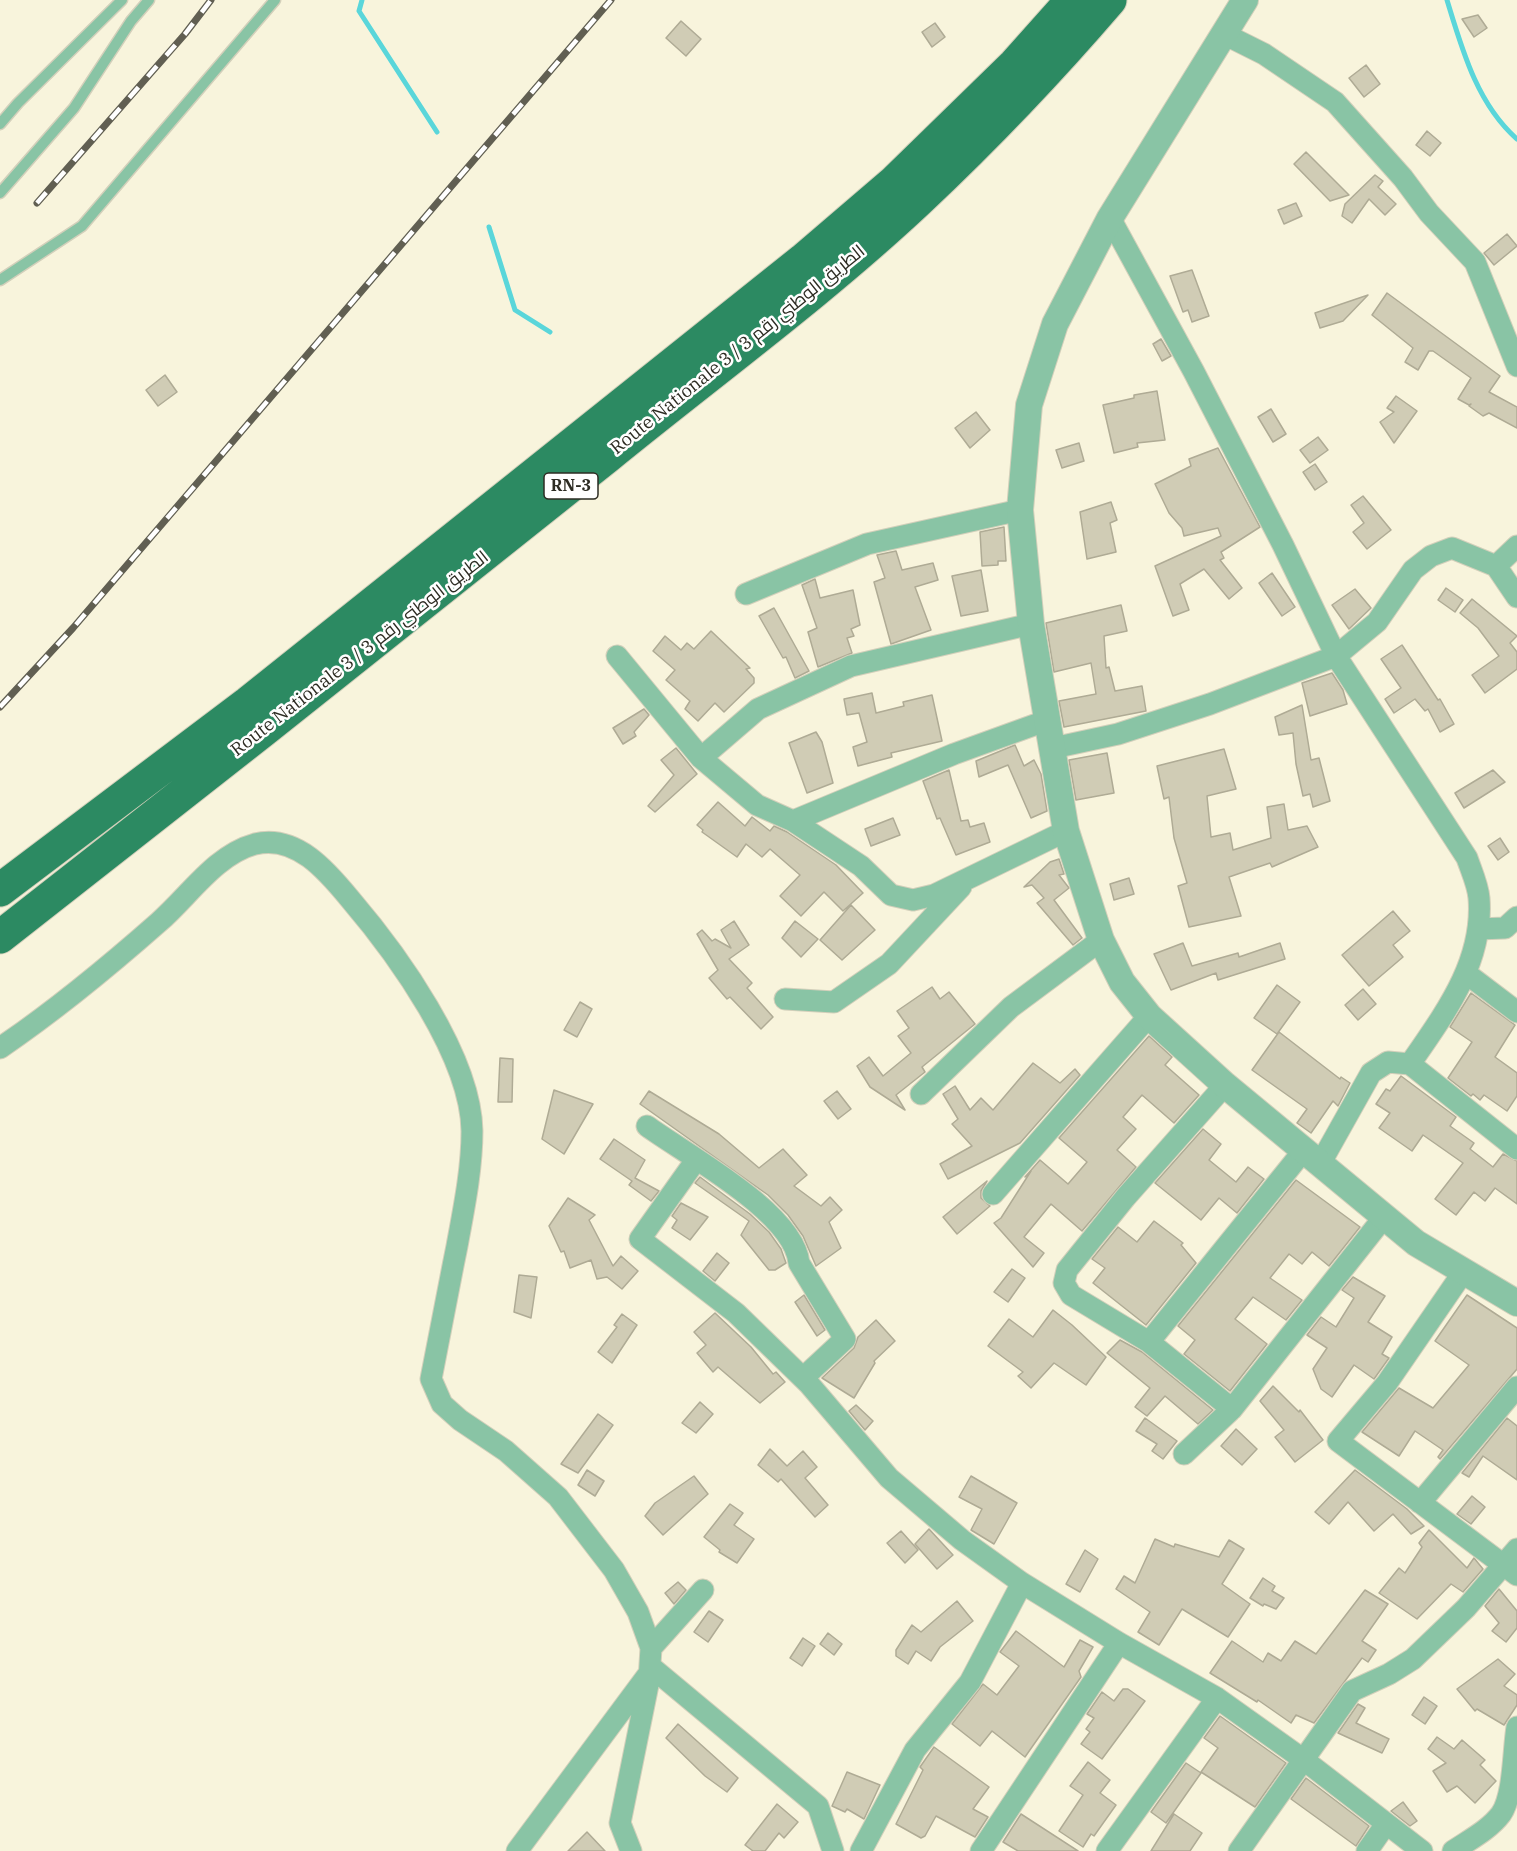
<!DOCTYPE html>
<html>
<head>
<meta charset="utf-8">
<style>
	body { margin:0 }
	canvas { display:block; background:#f8f4dc }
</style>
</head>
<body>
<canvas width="1517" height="1851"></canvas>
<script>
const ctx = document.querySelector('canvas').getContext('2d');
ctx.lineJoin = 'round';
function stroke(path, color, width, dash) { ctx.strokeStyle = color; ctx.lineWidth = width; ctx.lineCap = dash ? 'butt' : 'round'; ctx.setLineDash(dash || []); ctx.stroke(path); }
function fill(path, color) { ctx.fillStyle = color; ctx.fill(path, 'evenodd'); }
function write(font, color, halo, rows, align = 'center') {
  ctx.font = font + ' "IBM Plex Serif",Cairo,serif'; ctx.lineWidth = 5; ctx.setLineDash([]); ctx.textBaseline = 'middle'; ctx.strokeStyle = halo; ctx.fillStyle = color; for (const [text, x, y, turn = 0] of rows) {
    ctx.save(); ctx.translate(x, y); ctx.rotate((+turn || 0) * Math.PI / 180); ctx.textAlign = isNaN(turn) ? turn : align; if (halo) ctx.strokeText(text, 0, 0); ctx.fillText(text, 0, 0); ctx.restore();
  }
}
stroke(new Path2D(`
	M362,0L359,11L437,132
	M1447,0C1462,49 1477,104 1517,139
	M489,227L515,310L550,332`), '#5ad6da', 5);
const building = new Path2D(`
	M1478,15L1487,28L1474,37L1462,19Z
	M681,21L701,39L686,56L666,38Z
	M935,23L945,37L932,47L922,32Z
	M1366,65L1380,84L1364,97L1349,78Z
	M1427,131L1441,143L1430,156L1416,145Z
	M1306,152L1349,195L1330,201L1294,164Z
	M1375,175L1383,181L1378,187L1396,204L1385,215L1369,199L1352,223L1342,216L1345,204Z
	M1296,203L1302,216L1284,224L1278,210Z
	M1507,234L1517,246L1494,265L1484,253Z
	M1192,270L1209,316L1192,322L1188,310L1183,312L1170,276Z
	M1387,293L1500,376L1489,392L1517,407V428L1489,413L1483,416L1469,406L1471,404L1469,405L1458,399L1471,378L1433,351H1429L1418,370L1405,362L1413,348L1372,315Z
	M1368,295L1343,321L1320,328L1315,313Z
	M1161,339L1171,356L1162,361L1153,344Z
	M165,375L177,392L158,406L146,390Z
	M1157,391L1165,440L1137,443L1138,447L1114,453L1103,405L1134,398V395Z
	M1396,396L1417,411L1394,443L1380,422L1394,412L1387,408Z
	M1271,409L1286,434L1273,442L1258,417Z
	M976,412L990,430L970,448L955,428Z
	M1318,437L1328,450L1310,463L1300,450Z
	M1079,443L1084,461L1062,468L1056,450Z
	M1218,448L1260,527L1221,552L1224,558L1220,560L1242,588L1229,599L1204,569L1180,584L1189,610L1173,616L1155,566L1221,536L1218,528L1184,536L1182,528L1169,513L1155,484L1191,466L1189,459Z
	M1315,464L1327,482L1315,490L1303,472Z
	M1363,496L1391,530L1367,549L1353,532L1364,523L1351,505Z
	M1111,502L1117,520L1110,523L1116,552L1087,559L1080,512Z
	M1004,527L1006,561H998V565L982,566L980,532Z
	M896,551L902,570L933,563L938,580L915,587L931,630L891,644L874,582L885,578L877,555Z
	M981,570L988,611L961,616L952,576Z
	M1272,573L1295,607L1282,616L1259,583Z
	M815,579L820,598L853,590L860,625L851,629L854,636L847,638L852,653L818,667L808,632L817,628L802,585Z
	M1446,588L1463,600L1455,612L1438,600Z
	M1355,589L1371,608L1349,629L1332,605Z
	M1472,599L1517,636L1510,643L1517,652V669L1485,693L1472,675L1499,656L1478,628L1460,613Z
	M1121,605L1127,631L1104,636L1106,668L1109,667L1115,691L1142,686L1146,711L1064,727L1059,701L1096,694L1091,663L1054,672L1046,623Z
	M774,608L809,671L795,678L786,657L783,658L759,616Z
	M711,631L750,668L746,669L754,678V683L724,712L715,703L698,721L685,709L690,701L666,680L675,670L653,651L665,636L681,650L687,643L694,649Z
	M1402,645L1438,700L1440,699L1454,724L1440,732L1428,709L1425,711L1415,699L1394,713L1385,699L1401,688L1381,659Z
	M1332,673L1343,690L1347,704L1310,716L1302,683Z
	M872,693L876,713L904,706L903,702L932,695L942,741L891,753L892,757L858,766L853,747L867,742L859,713L847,715L844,699Z
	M1302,705L1311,760L1319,758L1330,801L1313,807L1310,794L1303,796L1296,764L1293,733L1279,735L1275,717Z
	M644,709L649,715L634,732L636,736L623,744L613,728Z
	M816,732L822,742L833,783L807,793L789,743Z
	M1015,745L1024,766L1034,760L1041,774L1047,811L1031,818L1008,765L979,777L976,761Z
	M676,748L697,774L655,812L648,806L674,775L661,760Z
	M1224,749L1236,789L1207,796L1211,837L1230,833L1233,850L1271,838L1267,807L1284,804L1288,830L1307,826L1318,847L1272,867L1270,863L1229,877L1241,916L1189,927L1178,886L1187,883L1174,838L1169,797L1164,799L1157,766Z
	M1107,753L1114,793L1076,800L1069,760Z
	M949,770L961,821L968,820L970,827L984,823L990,842L956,855L940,818L937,819L923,781Z
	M1493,770L1505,782L1464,808L1455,793Z
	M718,802L745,826L752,817L770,831L774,826L787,832L836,865L863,893L843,911L824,892L801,916L780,896L800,875L770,849L762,857L746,844L737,857L702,832L703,830L697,825Z
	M893,818L900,835L871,846L865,829Z
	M1500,838L1509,852L1498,860L1488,846Z
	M1059,859L1064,874L1059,875L1069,888L1054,900L1082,938L1073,945L1037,903L1044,898L1032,885L1024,887L1050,862Z
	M1129,878L1134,894L1114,900L1110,884Z
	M851,905L875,930L842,960L820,940Z
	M1393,911L1410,931L1393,945L1403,957L1369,986L1342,955Z
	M734,921L749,945L729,959L752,983L747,988L773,1017L761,1029L730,997L727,999L709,978L718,970L697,934L702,930L712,941L715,939L731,948L721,930Z
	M795,921L818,939L801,957L782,938Z
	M1183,943L1192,966L1238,953L1239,957L1280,943L1285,959L1218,980L1216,973L1171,990L1154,954Z
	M1277,985L1300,1002L1277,1034L1254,1018Z
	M932,987L940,999L949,992L975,1024L922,1067L925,1072L896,1095L905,1110L870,1087L857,1066L869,1057L883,1076L911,1053L898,1036L909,1028L897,1011Z
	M1363,989L1376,1004L1358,1020L1345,1005Z
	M1471,993L1515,1025L1495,1057L1517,1073V1096L1507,1111L1484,1095L1480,1100L1473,1094L1471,1096L1448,1078L1472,1042L1450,1027Z
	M580,1002L592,1009L577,1037L564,1030Z
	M1279,1032L1340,1079L1341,1077L1350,1083L1338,1106L1333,1101L1311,1133L1297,1123L1307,1109L1252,1070Z
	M1149,1036L1172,1057L1165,1065L1199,1095L1174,1123L1142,1095L1123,1117L1136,1129L1117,1150L1136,1167L1082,1231L1051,1204L1024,1237L1044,1253L1033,1267L994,1223L1001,1218L1031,1171L1025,1177L1040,1160L1068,1184L1087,1162L1059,1138Z
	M500,1058L513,1059L512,1102H498Z
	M1033,1063L1060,1083L1075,1069L1080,1075L1020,1143L948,1179L940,1164L972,1146L952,1124L958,1119L943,1094L955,1086L970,1110L981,1098L993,1110Z
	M1401,1076L1456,1117L1450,1126L1474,1143L1470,1149L1493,1167L1503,1154L1517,1161V1204L1495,1188L1485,1201L1474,1192L1456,1215L1435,1199L1463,1163L1423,1135L1412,1151L1379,1128L1390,1113L1376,1104L1386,1089L1390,1091Z
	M554,1090L593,1104L564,1154L542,1139Z
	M649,1091L719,1134L759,1168L783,1149L807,1175L794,1186L821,1206L830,1197L842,1210L829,1222L841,1248L816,1266L803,1236L788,1215L768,1195L640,1104Z
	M837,1091L851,1109L838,1119L824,1101Z
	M1203,1129L1221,1144L1209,1160L1236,1182L1248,1167L1264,1179L1237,1213L1219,1198L1201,1220L1155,1183Z
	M614,1139L645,1160L635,1178L659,1191L651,1201L629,1185L632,1181L600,1159Z
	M700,1177L750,1214L769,1232L781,1249L786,1263L775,1270H769L741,1235L749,1221L695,1183Z
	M1296,1180L1360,1227L1329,1266L1312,1252L1302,1264L1289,1254L1270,1278L1302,1300L1286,1320L1253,1297L1235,1319L1267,1344L1230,1391L1184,1354L1195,1340L1178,1326Z
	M987,1181L981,1191V1198L990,1206L957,1234L943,1217Z
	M568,1198L595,1215L589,1220L613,1266L621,1256L638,1271L622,1289L607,1277L597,1279L591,1260L570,1268L564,1251L561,1252L549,1226Z
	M681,1203L708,1217L690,1240L672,1228L677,1220L672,1216Z
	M1154,1221L1183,1243L1181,1245L1196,1263L1146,1325L1093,1283L1105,1268L1092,1259L1118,1227L1137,1242Z
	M717,1253L729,1263L715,1281L703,1271Z
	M1012,1269L1025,1278L1008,1302L994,1292Z
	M519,1275L537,1277L531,1318L514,1312Z
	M1353,1277L1385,1296L1368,1322L1392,1337L1382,1354L1389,1358L1374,1379L1354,1365L1332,1397L1321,1389L1313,1369L1327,1348L1307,1335L1321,1317L1336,1327L1354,1298L1342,1290Z
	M804,1295L825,1330L817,1336L795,1302Z
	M1467,1295L1517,1328V1369L1440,1459L1438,1457L1443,1450L1415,1431L1399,1456L1362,1432L1399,1388L1433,1408L1469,1365L1435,1341Z
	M1053,1310L1072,1325L1106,1357L1086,1385L1054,1363L1031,1388L1018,1376L1023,1372L988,1346L1009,1319L1033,1337Z
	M715,1313L751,1347L773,1374L776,1372L785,1382L760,1403L718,1367L713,1372L697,1353L706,1345L694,1332Z
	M622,1314L637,1325L612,1363L598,1352L617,1327L614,1325Z
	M876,1320L895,1341L874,1361L875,1363L854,1398L822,1378L854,1348L858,1337Z
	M1120,1340L1142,1352L1213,1410L1198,1424L1165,1396L1147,1416L1135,1407L1150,1388L1107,1353Z
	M1273,1386L1299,1412L1300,1410L1323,1440L1295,1462L1275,1437L1284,1430L1260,1401Z
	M700,1402L713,1414L696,1433L682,1423Z
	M856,1405L873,1421L865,1430L849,1411Z
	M598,1414L613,1425L578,1473L561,1464Z
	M1145,1418L1177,1441L1163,1459L1152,1451L1157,1444L1136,1431Z
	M1507,1418L1517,1426V1480L1483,1456L1469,1477L1462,1473Z
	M1236,1429L1257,1449L1242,1465L1221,1446Z
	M770,1449L787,1466L803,1451L817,1467L805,1478L828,1505L815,1517L781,1479L778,1482L758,1465Z
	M587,1470L604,1481L595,1496L578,1485Z
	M1355,1470L1407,1509L1424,1526L1411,1534L1393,1514L1374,1531L1348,1502L1329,1524L1315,1512Z
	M694,1476L708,1494L663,1535L645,1516L655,1503Z
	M971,1476L1017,1503L994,1544L971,1530L982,1509L959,1497Z
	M1472,1496L1485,1507L1471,1524L1457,1514Z
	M730,1504L743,1513L734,1525L754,1539L737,1563L719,1552L720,1550L704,1537Z
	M929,1529L953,1555L937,1569L915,1544Z
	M1429,1530L1467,1568L1474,1558L1483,1569L1463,1592L1451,1584L1417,1619L1379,1593L1399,1568L1405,1573L1422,1547L1419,1543Z
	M901,1531L918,1550L905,1563L887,1543Z
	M1155,1539L1174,1547L1175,1544L1219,1557L1229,1540L1244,1549L1222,1584L1250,1604L1228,1637L1182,1609L1159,1645L1138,1632L1150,1612L1116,1589L1124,1576L1135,1583Z
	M1085,1550L1098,1559L1080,1592L1066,1584Z
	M1263,1578L1275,1586L1272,1591L1284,1598L1276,1609L1264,1604L1263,1606L1250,1598Z
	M678,1582L686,1590L674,1604L665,1593Z
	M1499,1589L1517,1611V1628L1506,1642L1492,1631L1499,1623L1485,1606Z
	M1365,1590L1388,1604L1362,1641L1376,1650L1368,1662L1362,1658L1314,1723L1296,1715L1291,1723L1258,1700L1257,1702L1210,1673L1232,1641L1263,1662L1268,1653L1281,1661L1295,1641L1316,1654Z
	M957,1601L973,1621L940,1647L931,1661L916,1651L908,1664L896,1656V1650L912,1625L921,1632Z
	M709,1611L723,1620L708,1642L694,1632Z
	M1016,1631L1064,1667L1080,1640L1093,1647L1079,1671L1081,1677L1025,1757L992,1731L980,1746L952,1724L983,1684L997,1695L1019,1666L1000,1652Z
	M828,1633L842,1644L834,1655L820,1644Z
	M803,1638L815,1646L802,1666L790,1658Z
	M1498,1659L1515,1674L1504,1686L1517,1695V1705L1504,1725L1477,1709L1475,1711L1457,1689Z
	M1123,1689H1128L1145,1701L1102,1759L1081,1744L1090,1732L1086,1729L1094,1718L1087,1714L1102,1692L1114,1701Z
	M1424,1697L1437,1706L1425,1724L1412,1715Z
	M1358,1704L1365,1708L1356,1723L1389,1739L1382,1753L1338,1733Z
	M1220,1716L1286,1763L1255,1807L1201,1772L1218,1748L1204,1738Z
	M678,1724L738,1778L727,1792L705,1776L666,1738Z
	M1437,1737L1454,1749L1462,1740L1485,1760L1480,1765L1496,1781L1475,1803L1457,1786L1447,1792L1433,1771L1446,1763L1428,1749Z
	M934,1747L989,1787L973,1809L988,1817L975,1837L936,1816L925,1836L921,1838L896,1824L923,1770L920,1767Z
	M1088,1762L1110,1780L1100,1793L1116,1805L1094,1836L1091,1834L1083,1847L1059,1831L1083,1795L1070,1786Z
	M1186,1763L1201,1773L1166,1823L1151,1812Z
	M847,1772L880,1785L864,1819L847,1809L845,1812L832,1806Z
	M1306,1778L1369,1826L1356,1846L1291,1799Z
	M1403,1802L1417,1821L1410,1826L1391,1811Z
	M777,1804L798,1822L784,1838L779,1833L765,1851H753L745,1845Z
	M1021,1814L1078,1851H1018L1003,1842Z
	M1174,1814L1202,1833L1190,1851H1151Z
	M587,1832L605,1851H568Z`);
fill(building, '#d0ccb5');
stroke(building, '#afab95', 1.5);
const service = new Path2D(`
	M0,124L18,103L122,0
	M0,193L74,108L131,21L149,0
	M0,280L82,226L275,0`);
const minor = new Path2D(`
	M1224,34L1264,54L1335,102L1403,178L1429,213L1475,262L1517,366
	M1110,218L1194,372L1283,545L1336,656L1467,858C1471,870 1478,885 1479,898C1484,962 1445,1013 1410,1064
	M1496,566L1517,546
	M746,594L867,544L1020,510
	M617,656L701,758L757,805L793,821L861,866L891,895L913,900L934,895L1066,831
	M1053,748L1118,734L1210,704L1336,656L1377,622L1413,570L1431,556L1452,548L1496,566L1517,597
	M701,758L758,709L851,666L1031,624
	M793,821L954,754L1048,720
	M1478,929L1505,928L1517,917
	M1467,974L1517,1012
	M785,999L834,1002L889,964L961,887
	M0,1048C56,1010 108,967 159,922C189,896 215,855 255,844C296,834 327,871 350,899C397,954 471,1056 472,1131C472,1169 464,1208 457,1246C448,1290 440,1334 431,1379L442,1404L460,1420L506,1451L558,1497L614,1570L638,1612L651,1648L649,1680L620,1823L631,1851
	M1225,1085L1125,1198L1067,1270L1064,1283L1071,1295L1149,1342L1232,1409
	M921,1094L1011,1007L1101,940
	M647,1126C685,1154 794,1212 799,1263L845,1339L803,1378
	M696,1160L640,1239L736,1313L809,1384L889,1478L962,1540L1022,1583L1119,1643L1217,1698L1304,1760L1422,1851
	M1320,1164L1371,1073L1388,1062L1410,1064L1517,1149
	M993,1194L1149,1016
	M1464,1271L1387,1383L1338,1441L1517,1575
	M1149,1342L1304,1150
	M1184,1454L1232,1409L1384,1217
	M1420,1503L1517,1387
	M651,1648L703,1590
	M650,1666L818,1806L833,1851
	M517,1851L647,1676
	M861,1851L915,1750L970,1682L1022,1583
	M981,1851L1119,1643
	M1107,1851L1217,1698
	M1239,1851L1352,1691L1389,1674L1413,1659L1466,1608L1517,1549
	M1367,1851L1386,1824
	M1453,1851C1469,1840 1489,1830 1501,1814C1514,1795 1513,1751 1517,1727`);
const tertiary = new Path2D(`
	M1245,0L1110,218L1055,324L1029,405L1020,510L1031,624L1066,831L1101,940L1122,982L1149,1016L1225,1085L1416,1243L1517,1303`);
const trunk = new Path2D(`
	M0,890L248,703L803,260L894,182L1015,64L1072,0
	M0,937C204,778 406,618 608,456C711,372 821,292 918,201C986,137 1050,70 1110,0`);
stroke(service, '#d3d0bb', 13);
stroke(minor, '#d3d0bb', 23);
stroke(tertiary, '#d3d0bb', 28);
stroke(trunk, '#d3d0bb', 35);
stroke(service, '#89c4a5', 10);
stroke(minor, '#89c4a5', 21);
stroke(tertiary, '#89c4a5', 26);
stroke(trunk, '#2c8a62', 33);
const rail = new Path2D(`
	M37,203L185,34L211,0
	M0,707L73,628L611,0`);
stroke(rail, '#615f52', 7);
stroke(rail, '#fff', 4.5, [14]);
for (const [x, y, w] of [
	[571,486,54]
]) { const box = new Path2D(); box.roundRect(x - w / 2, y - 13, w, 26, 4.5); ctx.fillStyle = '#fff'; ctx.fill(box); stroke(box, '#2d2c23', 1.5); }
write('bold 16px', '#2d2c23', null, [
	["RN-3",571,486]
]);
write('18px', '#2d2c23', '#fff', [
	["Route Nationale 3 / الطريق الوطني رقم 3",738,350,-39],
	["Route Nationale 3 / الطريق الوطني رقم 3",360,654,-38]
]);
</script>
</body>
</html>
